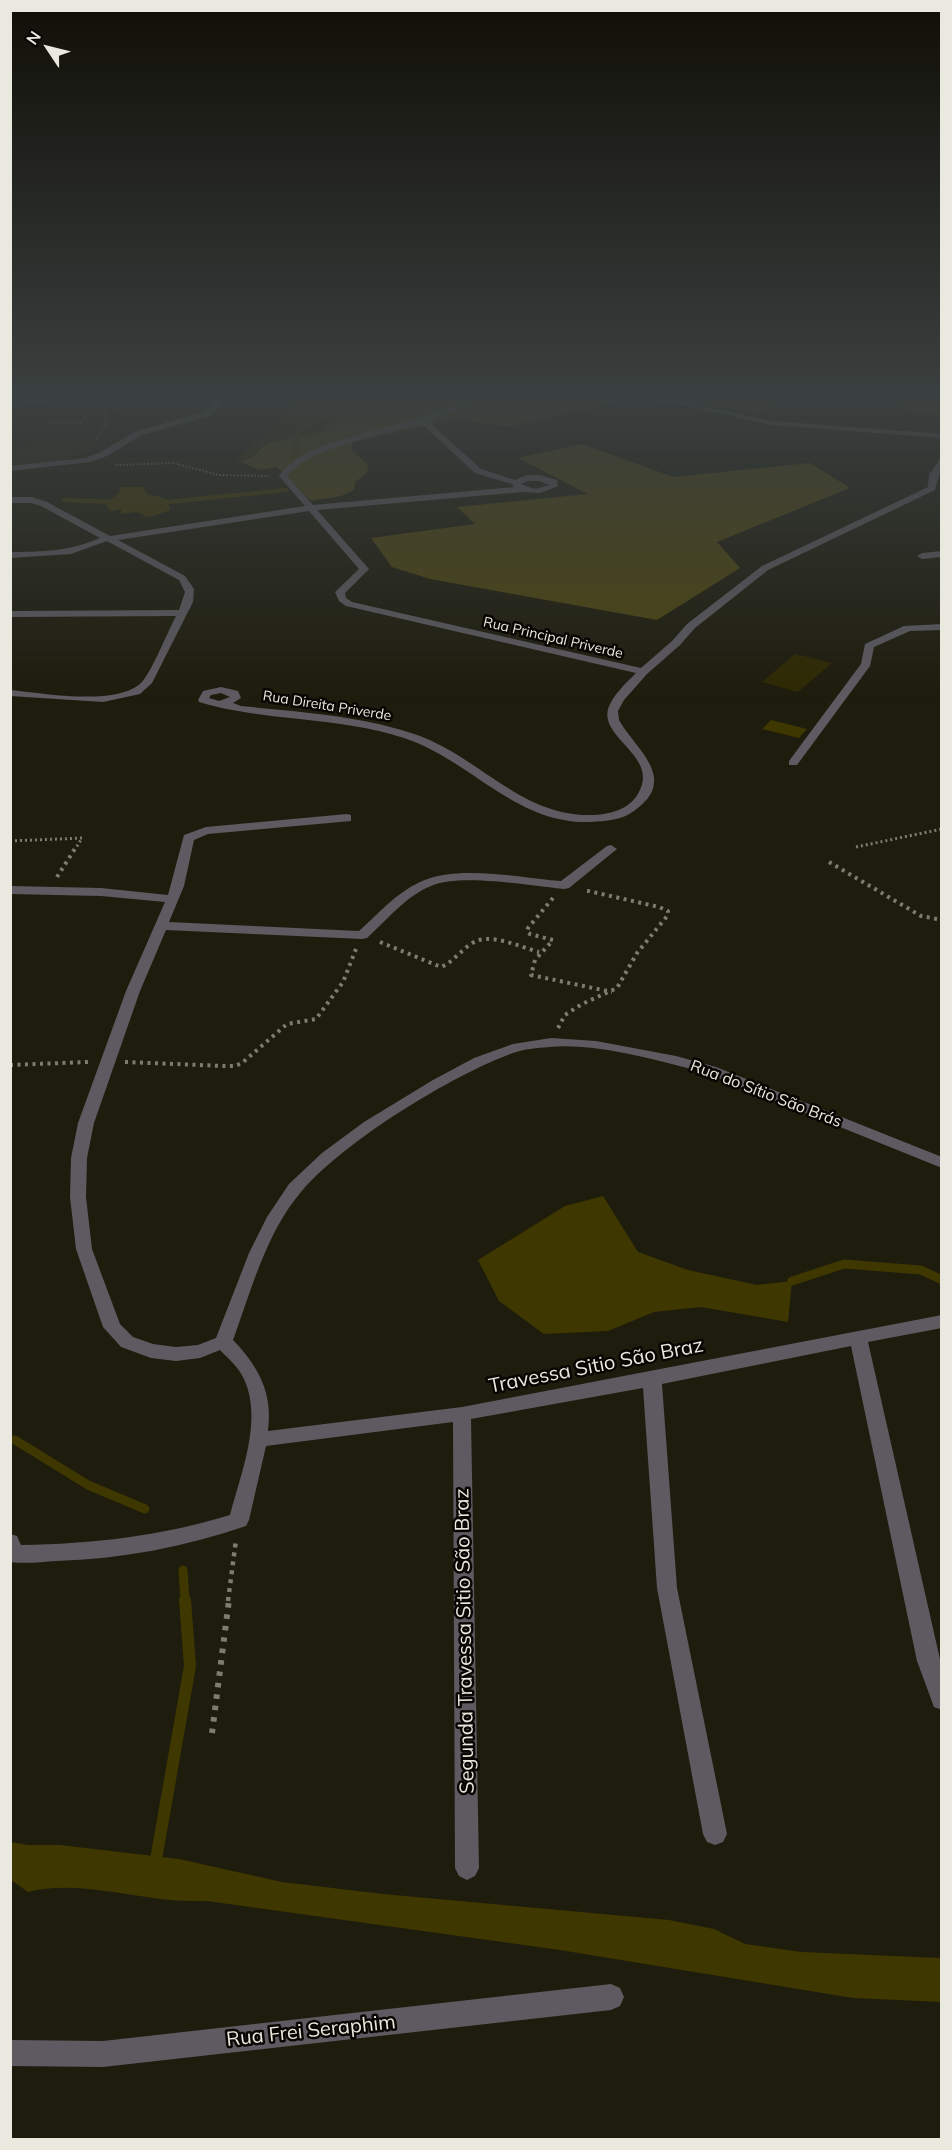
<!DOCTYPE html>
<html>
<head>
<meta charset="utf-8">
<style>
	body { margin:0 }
	#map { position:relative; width:952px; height:2150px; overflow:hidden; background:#1e1c0d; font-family:Mulish,sans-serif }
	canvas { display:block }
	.frame { position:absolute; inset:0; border:12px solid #eae9df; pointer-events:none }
	.north { position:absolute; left:18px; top:18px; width:60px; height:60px; -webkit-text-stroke:4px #070603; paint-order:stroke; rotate:305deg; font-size:16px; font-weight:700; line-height:24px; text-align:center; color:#eae9df }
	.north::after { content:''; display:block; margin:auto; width:21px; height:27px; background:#eae9df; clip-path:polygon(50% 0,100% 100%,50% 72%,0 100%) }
</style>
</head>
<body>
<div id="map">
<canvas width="952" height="2150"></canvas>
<div class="frame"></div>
<div class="north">N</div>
</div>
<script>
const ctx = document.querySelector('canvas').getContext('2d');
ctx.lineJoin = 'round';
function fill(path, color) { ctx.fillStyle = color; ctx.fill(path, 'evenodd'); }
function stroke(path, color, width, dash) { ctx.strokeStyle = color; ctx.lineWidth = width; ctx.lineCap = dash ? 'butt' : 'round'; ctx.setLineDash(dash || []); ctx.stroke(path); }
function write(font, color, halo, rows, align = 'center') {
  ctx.font = font + ' Mulish,sans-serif'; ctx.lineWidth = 5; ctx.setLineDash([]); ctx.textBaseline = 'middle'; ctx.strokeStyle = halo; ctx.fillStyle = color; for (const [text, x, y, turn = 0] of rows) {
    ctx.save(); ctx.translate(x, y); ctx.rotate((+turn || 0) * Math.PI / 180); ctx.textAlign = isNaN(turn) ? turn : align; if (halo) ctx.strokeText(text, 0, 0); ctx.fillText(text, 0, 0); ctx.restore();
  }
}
fill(new Path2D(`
	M68,438L94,441L90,445L96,446L90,452L61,461L11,467V449Z`), '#25220c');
fill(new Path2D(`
	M297,398H348L340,404L347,411C336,420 326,431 313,435C300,439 284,438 271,443C259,447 252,457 240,462L235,460L270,430L273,423L291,407Z
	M795,654L832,663L798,692L762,682Z`), '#2e2902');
fill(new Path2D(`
	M348,398H631L507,427L456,419L353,442L351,450L368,465L367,473L355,482L354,490L341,496L311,501L277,467L260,470L240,462L255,455L263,446L272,442L313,435L325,430L346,412L340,409V404Z
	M666,398H782L762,413Z
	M880,398H941V415L908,412L897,399Z
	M582,444L673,477L810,463L850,488L717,542L740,568L657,620L430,579L392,567L371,538L475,524L457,507L588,494L518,458Z`), '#4d450e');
fill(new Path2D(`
	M121,487H146L144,489L148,494L167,499L170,510L157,515L142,518L145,515L136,512L121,514V509L111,511L105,504L119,493Z
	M771,720L807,729L799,738L762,729Z
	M603,1196L638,1252L688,1270L757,1285L792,1281L788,1322L701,1307L654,1312L608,1331L544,1334L499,1301L478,1260L565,1206Z
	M11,1842L28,1845H60L179,1859L282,1882L383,1894L669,1920L714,1929L745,1944L802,1952L941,1958V2002L853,1998L560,1950L207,1901C192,1901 176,1901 161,1899C120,1894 69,1881 28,1892L11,1880Z`), '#3f3700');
stroke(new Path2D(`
	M292,458L296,454L298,431L357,398
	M64,500L116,502
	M158,503L286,490`), '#3f3700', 4.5);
stroke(new Path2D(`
	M792,1281L844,1264L921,1270L942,1280
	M15,1440L88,1485L145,1509
	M183,1570L185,1601`), '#3f3700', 9);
stroke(new Path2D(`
	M155,1865L190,1666L185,1600`), '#3f3700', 12);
stroke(new Path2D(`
	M24,402L62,398
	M107,408L141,406
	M45,422L80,423L86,416L106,414
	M96,440L106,424L105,398
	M116,465L173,463L219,475L269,476`), '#7e7c70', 2, [1.5, 2]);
stroke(new Path2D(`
	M10,841L82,838L76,848
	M856,847L942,829`), '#7e7c70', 3, [2, 3]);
stroke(new Path2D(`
	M829,862L921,916L942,920
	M57,877L76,847
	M553,898L528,928L527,932L530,934L553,940L535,960L531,975L612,992
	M380,942L441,967C453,962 460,951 471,944C488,931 520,947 539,952
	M558,1028L565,1015L582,1004L617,988L637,953L668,915V911L659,907L584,890
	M125,1062L224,1066H235L242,1063L287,1024L316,1019L343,982L356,949
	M10,1065L88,1062`), '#7e7c70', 4, [3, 4.5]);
stroke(new Path2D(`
	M228,1601L236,1540`), '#7e7c70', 4.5, [4, 5]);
stroke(new Path2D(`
	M212,1733L229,1600`), '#7e7c70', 6, [4.5, 7]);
fill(new Path2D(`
	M218,398H226L210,416L142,435L107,456L90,462L10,471V466L86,458L101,452L136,431L204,412Z
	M473,398H483L428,421L481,469L515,480L527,475H539L557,480L558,486L540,493L523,492L317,510L369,569L345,593L346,598L352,602L641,668L672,641L687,624L762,566L928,487L929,475L942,456C942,466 938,480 935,490L768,570L695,628L680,645L647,674L624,700L618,711L619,720C636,750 680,779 634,811C622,820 606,821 591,822C516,825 471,760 404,738C338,716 265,722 199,702L198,700L203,691L221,687L238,691L241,698L233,703L241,706C298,712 356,715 411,733C479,754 519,818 595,815C610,814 626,810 636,797C664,758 600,740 608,709C612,696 626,683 636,673L346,606L339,601L335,592L359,569L309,511L118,540L185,576L194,589L193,602L152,683L140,694L103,702L10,696V690C42,693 118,707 142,682C152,671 168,631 176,616L10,617V611L179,610L185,592L179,580L107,541L71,554L10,558V552C42,552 71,551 100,538L41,506L31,503H10V497H32L47,502L110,536L305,506L279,476C304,441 377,432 417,419C436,413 454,405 473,398ZM421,423L475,473L512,484L514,487L313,505L287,476C308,448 387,433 421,423ZM528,481H539L550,485L535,489L521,484ZM221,693L230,697L219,701L209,698L211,695Z
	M652,398H665L772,421L942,434V438L772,425Z
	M942,551V557L922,559L917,556L922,553Z
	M942,624V630L910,631L874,647L870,666L797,765H789V761L861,664L865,644L904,626Z
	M347,814L351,815V821L208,834L194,840L184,886L169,922L359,931C378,914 396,893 420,882C457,864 521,878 561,881L607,846L611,845L617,849L569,888L564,889C530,886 461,873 431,886C406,896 387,920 367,938L362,939L166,930L140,991L94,1123L87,1158L86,1197L92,1249L120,1324L133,1337L153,1344L176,1347L198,1345L216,1338L249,1253L267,1217L289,1184L322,1153L364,1122L433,1080L474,1058L513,1044L551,1038L596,1041L676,1056L716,1067L942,1157V1168L706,1073C662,1061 594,1042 549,1047C537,1048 524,1049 513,1053C452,1075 343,1142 301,1192C266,1233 251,1291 233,1340C259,1367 273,1393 268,1431L462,1407L942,1315V1328L868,1342L942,1668V1710L934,1707L917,1661L851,1346L662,1384L677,1588L727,1834L723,1842L715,1845L707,1842L703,1834L657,1588L643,1388L471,1419L479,1868L475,1876L467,1880L459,1876L455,1868L453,1422L266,1446L249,1520L246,1526C184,1547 122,1559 56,1561C42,1562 25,1564 10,1562V1534L17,1536L21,1545C93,1544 161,1536 230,1515C241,1473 263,1420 244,1379C239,1368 229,1359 220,1350L200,1358L176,1361L151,1358L121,1347L103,1327L76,1249L70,1197L71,1158L78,1123L126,991L165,902L101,896L10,894V886L101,888L168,895L184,835L206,827Z
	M611,1984L620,1988L624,1997L620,2006L611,2010L103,2067L10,2066V2040L103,2041Z`), '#5d5a61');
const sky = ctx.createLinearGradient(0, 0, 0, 699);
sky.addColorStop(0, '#100f07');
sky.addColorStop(0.57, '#3b4040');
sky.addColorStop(1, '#3b404000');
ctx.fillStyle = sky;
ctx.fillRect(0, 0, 952, 699);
write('14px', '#eae9df', '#070603', [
	["Rua Principal Priverde",553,638,13],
	["Rua Direita Priverde",327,706,9]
]);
write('16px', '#eae9df', '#070603', [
	["Rua do Sítio São Brás",766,1094,21]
]);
write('20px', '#eae9df', '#070603', [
	["Travessa Sitio São Braz",596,1366,-11],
	["Segunda Travessa Sitio São Braz",465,1641,-91],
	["Rua Frei Seraphim",311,2031,-6]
]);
</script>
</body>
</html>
